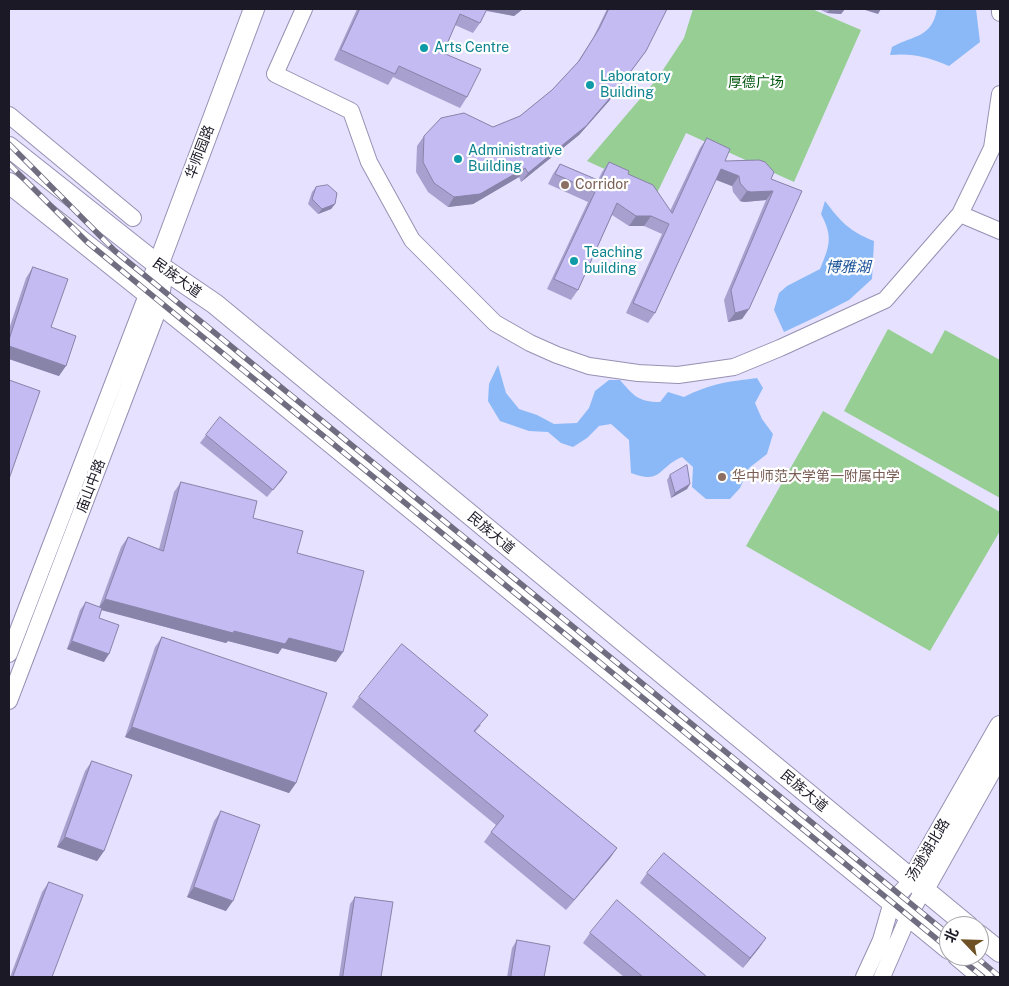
<!DOCTYPE html>
<html>
<head>
<meta charset="utf-8">
<style>
	body { margin:0 }
	#map { position:relative; width:1009px; height:986px; overflow:hidden; background:#e5e1fe; font-family:"Public Sans","Noto Sans SC",sans-serif }
	canvas { display:block }
	.frame { position:absolute; inset:0; border:10px solid #1b1926; pointer-events:none }
	.north { position:absolute; left:939px; top:916px; width:50px; height:50px; box-sizing:border-box; background:#fff; border:1px solid #a4a3a8; border-radius:50%; rotate:294deg; font-size:14px; font-weight:700; line-height:20px; text-align:center; color:#1b1926 }
	.north::after { content:''; display:block; margin:auto; width:18px; height:22px; background:#6e5125; clip-path:polygon(50% 0,100% 100%,50% 72%,0 100%) }
</style>
</head>
<body>
<div id="map">
<canvas width="1009" height="986"></canvas>
<div class="frame"></div>
<div class="north">北</div>
</div>
<script>
const ctx = document.querySelector('canvas').getContext('2d');
ctx.lineJoin = 'round';
function fill(path, color) { ctx.fillStyle = color; ctx.fill(path, 'evenodd'); }
function stroke(path, color, width, dash) { ctx.strokeStyle = color; ctx.lineWidth = width; ctx.lineCap = dash ? 'butt' : 'round'; ctx.setLineDash(dash || []); ctx.stroke(path); }
function write(font, color, halo, rows, align = 'center') {
  ctx.font = font + ' "Public Sans","Noto Sans SC",sans-serif'; ctx.lineWidth = 4.5; ctx.setLineDash([]); ctx.textBaseline = 'middle'; ctx.strokeStyle = halo; ctx.fillStyle = color; for (const [text, x, y, turn = 0] of rows) {
    ctx.save(); ctx.translate(x, y); ctx.rotate((+turn || 0) * Math.PI / 180); ctx.textAlign = isNaN(turn) ? turn : align; if (halo) ctx.strokeText(text, 0, 0); ctx.fillText(text, 0, 0); ctx.restore();
  }
}
fill(new Path2D(`
	M693,9H812L861,30L794,182L686,133L657,193L587,161L657,79L684,38Z
	M888,329L932,354L945,330L1000,360V498L844,411Z
	M823,411L1000,512V531L930,651L746,546Z`), '#96ce94');
fill(new Path2D(`
	M937,9H976L980,42L949,66C927,57 914,53 890,55L892,47C914,35 932,38 937,9Z
	M825,201C841,222 849,231 874,241L872,279L849,300L818,316L784,332L774,310L779,293L787,286L820,269C830,245 833,237 821,214Z
	M498,365L506,393L519,409L537,415L554,424L577,423L589,408L595,391L609,380H620C633,395 638,402 660,402L668,392L684,397C712,383 727,382 757,378L763,388L755,403L762,419L773,434L767,454L749,468L740,488L730,499H706L692,487L693,467L682,457C658,467 662,485 631,473L629,440L611,424L599,426L587,438L573,447L561,443L548,432L529,431L500,421L488,401L489,384Z`), '#8bb9f7');
const minor = new Path2D(`
	M304,9L275,74L351,111L369,162L412,240L495,323L530,343L557,355L589,366L638,373L678,375L734,367L780,348L885,300L960,214L992,148L1000,94
	M1000,9V13
	M9,115L133,218
	M960,214L1000,231
	M9,654L147,295
	M9,701L160,305L165,270
	M864,977L881,940L892,902L912,880
	M882,977L909,915L924,889`);
const major = new Path2D(`
	M9,147L158,265L215,304L968,926
	M9,183L198,334L949,949
	M147,295L254,9
	M912,880L1000,726
	M924,889L1000,754
	M979,935L1000,952
	M958,956L983,977`);
stroke(minor, '#9691b3', 18);
stroke(major, '#9691b3', 22);
stroke(minor, '#fff', 16);
stroke(major, '#fff', 20);
const rail = new Path2D(`
	M9,144L115,251L949,935
	M9,164L87,242L949,949
	M957,956L983,977
	M975,956L1000,977`);
stroke(rail, '#706d81', 5.5);
stroke(rail, '#fff', 4, [11]);
fill(new Path2D(`
	M357,9H523L514,16L486,11L480,23L473,33L455,25L443,53L467,97L460,108L393,77L388,85L334,60Z
	M607,9H667L646,51L609,101L579,135L521,182L519,177L473,204L448,207L428,192L416,172L417,146L424,136L493,127L520,116L552,90L577,63L593,38Z
	M819,9H845L841,14L827,13Z
	M707,138L725,161L802,191L749,309L742,319L728,322L724,300L766,200L744,202L740,201L733,192L732,186L716,180L655,313L648,323L626,313L662,234L644,226H629L612,215L578,290L571,300L547,289L588,202L548,184L553,174L560,164L598,180L602,172L609,162L628,174L670,211L700,148Z
	M316,187L335,204L331,209L318,214L308,204L312,192Z
	M33,267L51,327L59,376L9,359V329L26,278Z
	M206,435L287,472L267,497L200,443Z
	M670,475L690,484L687,489L671,498L667,480Z
	M181,482L253,518L297,553L336,662L282,648L278,654L228,641L226,643L101,610L99,618L104,662L67,649L80,610L86,602L99,607L121,547L128,537L159,549L174,492Z
	M162,637L296,783L289,793L125,737L155,647Z
	M359,697L481,725L475,732L617,848L610,858L566,910L484,842L496,825L352,707Z
	M92,761L104,851L97,861L57,847L85,771Z
	M221,811L226,911L187,897L214,821Z
	M647,873L766,938L759,948L743,968L640,883Z
	M49,882L52,977H10L42,892Z
	M355,897L381,977H339L350,904Z
	M590,933L707,977H624L583,943Z
	M517,940L544,977H507L512,948Z`), '#a8a1d0');
fill(new Path2D(`
	M485,9H523L514,16L484,10Z
	M830,9H845L841,14L827,13Z
	M862,9H881L878,14Z
	M646,51L609,101L579,135L521,182L528,173Z
	M525,168L519,177L473,204L448,207L454,197Z
	M721,169L739,176L732,186L714,179Z
	M747,191H773L766,200L744,202L740,201Z
	M335,204L331,209L318,214L322,209Z
	M636,216H651L644,226H629Z
	M749,309L742,319L728,322L735,313Z
	M9,346L66,366L59,376L9,359Z
	M287,472L282,480L267,497L273,490Z
	M690,484L687,489L671,498L675,493Z
	M105,599L234,631L289,638L343,652L336,662L282,648L278,654L228,641L226,643L98,609Z
	M72,641L109,654L104,662L67,649Z
	M132,727L296,783L289,793L125,737Z
	M65,837L104,851L97,861L57,847Z
	M617,848L610,858L566,910L574,900Z
	M194,887L233,901L226,911L187,897Z
	M766,938L759,948L743,968L750,958Z`), '#8883a9');
const building = new Path2D(`
	M360,9H487L480,23L460,14L443,53L481,69L467,97L399,66L395,74L341,50Z
	M609,9H667L646,51L616,91L586,126L528,173L525,168L480,194L454,197L434,183L423,162L424,136L441,118L464,113L493,127L520,116L552,90L579,61L599,29Z
	M707,138L730,149L725,161L759,160L765,162L774,172L771,179L802,191L749,309L735,313L731,290L773,191L751,192L747,191L740,183L739,176L721,169L655,313L633,303L669,224L651,216H636L617,203L578,290L554,279L595,192L555,174L560,164L600,181L609,162L629,171L628,174L653,185L672,213Z
	M328,185L337,193L335,204L322,209L312,199L316,187Z
	M33,267L68,279L51,327L76,336L66,366L9,346V340Z
	M9,380L40,391L9,479Z
	M220,417L287,472L273,490L206,435Z
	M687,465L690,484L675,493L670,475Z
	M181,482L257,501L253,518L303,531L297,553L364,571L343,652L289,638L285,644L234,631L233,633L105,599L128,537L163,551Z
	M86,602L102,608L99,618L119,625L109,654L72,641Z
	M162,637L327,693L296,783L132,727Z
	M402,644L488,715L474,731L617,848L574,900L491,832L504,816L359,697Z
	M92,761L132,775L104,851L65,837Z
	M221,811L260,825L233,901L194,887Z
	M664,853L766,938L750,958L647,873Z
	M49,882L83,895L52,977H13Z
	M355,897L393,902L381,977H343Z
	M617,900L707,977H643L590,933Z
	M517,940L550,946L544,977H511Z`);
fill(building, '#c3bbf2');
stroke(building, '#8883a9', 1);
for (const [x, y, r, color] of [
	[424,48,5,"#0f9aa8"],
	[590,85,5,"#0f9aa8"],
	[458,159,5,"#0f9aa8"],
	[565,185,5,"#8d6e63"],
	[574,261,5,"#0f9aa8"],
	[722,477,5,"#8d6e63"]
]) { const dot = new Path2D(); dot.arc(x, y, r, 0, 2 * Math.PI); ctx.fillStyle = color; ctx.fill(dot); stroke(dot, '#fff', 2); }
write('14px', '#0d838f', '#fff', [
	["Arts Centre",434,48],
	["Laboratory",600,77],
	["Building",600,93],
	["Administrative",468,151],
	["Building",468,167],
	["Teaching",584,253],
	["building",584,269]
], 'left');
write('14px', '#00550c', '#fff', [
	["厚德广场",756,83]
]);
write('14px', '#1b1926', '#fff', [
	["华师园路",200,152,-69],
	["民族大道",177,278,36],
	["庙山中路",91,486,-69],
	["民族大道",491,533,40],
	["民族大道",804,791,40],
	["汤逊湖北路",928,850,-59]
]);
write('14px', '#785e54', '#fff', [
	["Corridor",575,185],
	["华中师范大学第一附属中学",732,477]
], 'left');
write('italic 15px', '#1c5499', '#fff', [
	["博雅湖",848,267]
]);
</script>
</body>
</html>
